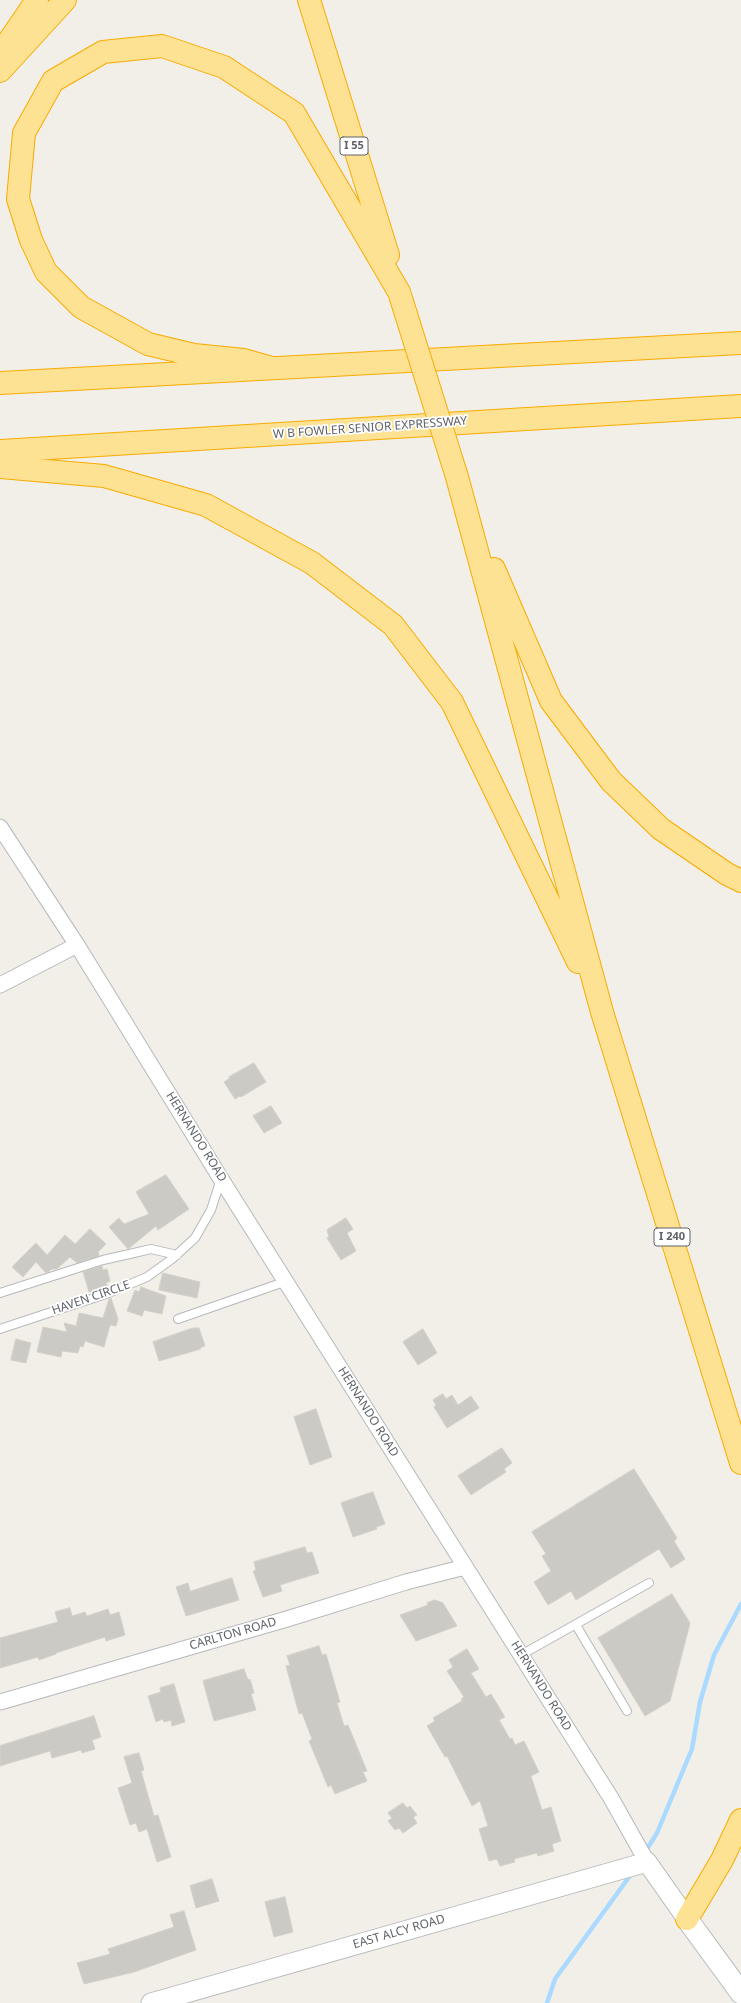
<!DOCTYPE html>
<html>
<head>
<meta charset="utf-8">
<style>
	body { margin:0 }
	canvas { display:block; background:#f1efe8 }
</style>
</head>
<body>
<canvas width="741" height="2003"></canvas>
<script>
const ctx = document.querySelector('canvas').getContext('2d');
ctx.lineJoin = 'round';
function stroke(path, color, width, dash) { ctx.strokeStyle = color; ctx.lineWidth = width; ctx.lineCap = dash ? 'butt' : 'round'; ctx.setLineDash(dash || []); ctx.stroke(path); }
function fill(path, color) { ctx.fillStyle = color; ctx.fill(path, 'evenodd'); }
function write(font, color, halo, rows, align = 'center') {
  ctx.font = font + ' "Noto Sans",sans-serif'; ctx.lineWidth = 3.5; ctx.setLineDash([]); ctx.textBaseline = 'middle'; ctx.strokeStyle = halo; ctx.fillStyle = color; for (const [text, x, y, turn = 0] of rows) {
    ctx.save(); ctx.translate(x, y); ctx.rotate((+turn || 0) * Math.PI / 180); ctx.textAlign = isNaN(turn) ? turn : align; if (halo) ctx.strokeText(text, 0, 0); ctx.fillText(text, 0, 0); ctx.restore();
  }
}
stroke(new Path2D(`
	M645,1852L657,1833L692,1749L700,1702L714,1655L741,1604
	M547,2003L555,1979L632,1873`), '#aadaff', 4.5);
const building = new Path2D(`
	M254,1063L266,1082L241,1097L240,1096L235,1099L224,1082L230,1078L229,1077Z
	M271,1106L282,1123L264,1133L253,1116Z
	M166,1175L189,1209L158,1230L156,1226L128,1249L109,1227L119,1218L124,1224L149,1214L136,1192Z
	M346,1218L353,1229L347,1233L356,1251L341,1260L327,1238L329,1237L327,1230Z
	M90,1229L106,1244L98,1252L99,1256L77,1263L70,1257L57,1269H52L46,1273L36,1262L23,1277L12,1267L36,1243L47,1255L65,1235L75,1244Z
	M102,1266L103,1270L107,1269L110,1281L106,1283L108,1287L89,1292L83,1272Z
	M163,1273L200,1282L197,1298L159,1290Z
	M141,1287L166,1296L162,1314L144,1310L142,1316L127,1311L135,1290L139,1292Z
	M111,1298L118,1319L116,1326L110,1325L104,1347L85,1341L83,1347L80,1346L78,1353L62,1351L61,1357L37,1352L43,1327L67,1332L64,1323L76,1326L79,1313L103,1318L109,1299Z
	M193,1328H199L205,1346L200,1348L201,1349L159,1361L153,1342Z
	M423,1329L437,1353L418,1365L403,1342Z
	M16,1339L31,1343L26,1363L11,1360Z
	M443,1394L446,1399L452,1395L458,1405L471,1396L479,1408L447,1428L434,1407L436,1405L433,1400Z
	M316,1409L332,1457L310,1465L294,1417Z
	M502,1448L512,1463L504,1469L506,1472L471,1495L458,1476Z
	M634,1469L677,1538L674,1541L685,1559L671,1568L659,1549L576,1600L571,1591L548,1605L534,1582L551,1571L542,1556L546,1554L532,1532Z
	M373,1492L385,1524L376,1527L377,1529L353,1537L341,1503Z
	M305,1547L307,1553L312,1552L319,1573L280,1585L282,1591L263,1597L253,1571L256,1570L254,1562Z
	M232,1578L239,1600L186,1616L176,1587L188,1583L190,1591Z
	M672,1594L690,1623L670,1701L645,1716L598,1638Z
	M435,1600L443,1603L457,1626L416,1641L400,1615L428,1605L427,1603Z
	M70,1608L72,1616L85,1612L87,1616L108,1609L110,1615L119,1612L125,1635L106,1641L105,1637L56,1653V1654L39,1660L38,1657L0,1668V1638L58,1622L55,1612Z
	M319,1646L322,1655L326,1654L335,1685L340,1702L337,1703L344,1726L348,1725L367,1771L363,1772L367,1781L335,1794L331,1785L328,1787L309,1741L312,1739L302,1713L299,1714L286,1666L290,1665L287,1656Z
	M467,1649L479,1669L471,1673L486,1697L491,1694L505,1717L499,1720L510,1739L512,1738L515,1745L524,1741L539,1772L531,1776L542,1810L551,1807L561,1841L552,1844L554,1851L538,1856L537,1853L514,1859L515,1862L500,1866L497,1859L489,1861L479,1829L488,1826L480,1801L472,1806L447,1756L445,1757L427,1726L435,1721L433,1718L462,1701L461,1699L464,1697L447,1671L453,1667L449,1660Z
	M244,1669L248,1680L250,1679L254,1693L251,1694L256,1710L214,1721L203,1681Z
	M174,1684L185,1722L172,1726L171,1720L164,1722L163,1719L156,1722L148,1696L161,1692L160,1688Z
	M94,1716L101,1737L92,1740L95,1749L82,1753L81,1750L52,1758L50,1751L0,1766V1746Z
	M139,1753L144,1770L141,1771L154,1816L158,1815L171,1857L157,1862L147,1829L139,1832L136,1823L130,1825L118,1788L132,1783L124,1757Z
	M403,1803L407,1808L410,1806L417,1815L413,1817L417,1823L403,1833L399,1828L395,1830L388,1821L392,1818L388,1813Z
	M212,1879L219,1901L196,1908L190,1886Z
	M285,1897L293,1932L274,1937L265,1902Z
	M184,1911L196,1950L134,1972L84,1984L77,1963L110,1954L108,1949L174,1927L170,1915Z`);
fill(building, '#cccac5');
stroke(building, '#d6d1c6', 1);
const service = new Path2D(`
	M0,1293L103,1260L134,1253L151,1249L177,1255
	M178,1319L287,1281
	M0,1329L106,1294L147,1277L172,1259L195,1238L211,1210L221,1179
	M576,1625L627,1711
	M521,1655L649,1583`);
const minor = new Path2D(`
	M0,827L77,945L221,1179L611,1798L647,1862
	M0,985L77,945
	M0,1702L287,1619L406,1582L465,1567`);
const tertiary = new Path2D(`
	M151,2003L647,1862L687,1919`);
const secondary = new Path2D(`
	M687,1919L741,1993`);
const motorway = new Path2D(`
	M309,0L388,255
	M0,54L37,0
	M0,71L65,0
	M272,368L244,360L194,355L148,344L81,307L46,272L31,240L18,199L24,133L53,81L103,52L162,46L224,67L294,113L399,292
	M0,383L741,343
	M0,451L741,406
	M0,467L104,476L206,505L312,563L393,625L452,702L578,962
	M457,477L602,1012L741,1463
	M494,569L551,701L611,781L661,829L727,874L741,881
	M687,1919L722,1860L741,1820`);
stroke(service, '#b5b8bc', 10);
stroke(minor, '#b5b8bc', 17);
stroke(tertiary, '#b5b8bc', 21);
stroke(secondary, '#b6babf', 23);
stroke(motorway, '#f9ab00', 24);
stroke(service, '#fff', 8);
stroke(minor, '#fff', 15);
stroke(tertiary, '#fff', 19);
stroke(secondary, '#fff', 21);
stroke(motorway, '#fde293', 22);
const motorwayBridge = new Path2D(`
	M400,295L457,477`);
stroke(motorwayBridge, '#f9ab00', 24, []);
stroke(motorwayBridge, '#fde293', 22);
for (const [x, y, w] of [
	[354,146,28],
	[672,1237,36]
]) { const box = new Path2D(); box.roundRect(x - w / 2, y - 9, w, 18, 3); ctx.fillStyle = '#fff'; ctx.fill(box); stroke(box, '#5f6368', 1); }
write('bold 11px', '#5f6368', null, [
	["I 55",354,146],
	["I 240",672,1237]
]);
write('12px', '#5f6368', '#fff', [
	["W B FOWLER SENIOR EXPRESSWAY",370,428,-4],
	["HERNANDO ROAD",196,1137,58],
	["HAVEN CIRCLE",91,1298,-19],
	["HERNANDO ROAD",368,1412,58],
	["CARLTON ROAD",233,1634,-16],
	["HERNANDO ROAD",541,1686,58],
	["EAST ALCY ROAD",399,1932,-16]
]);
</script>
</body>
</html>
